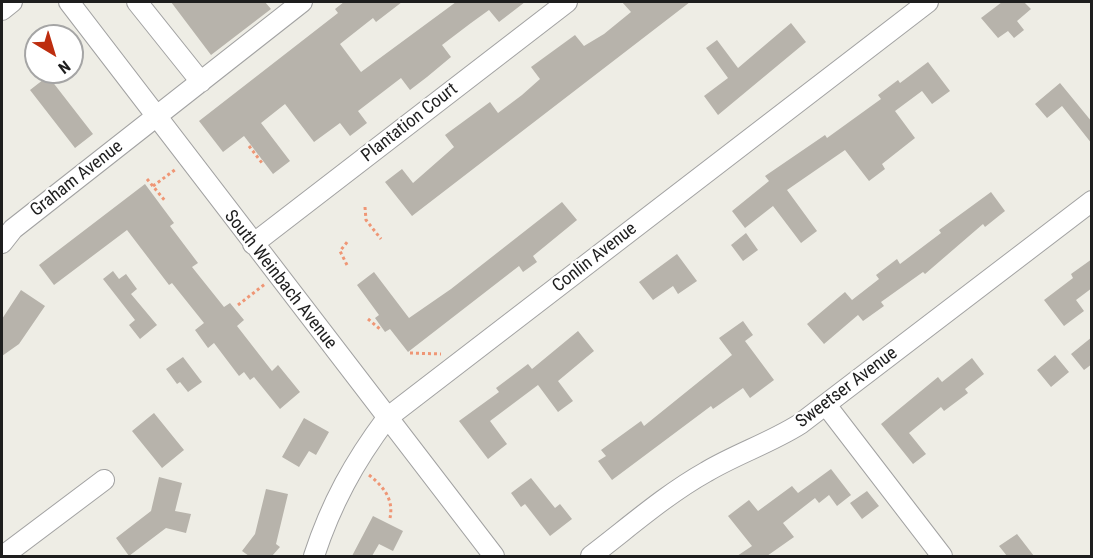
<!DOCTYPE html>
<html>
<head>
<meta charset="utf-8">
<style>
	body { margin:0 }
	#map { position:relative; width:1093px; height:558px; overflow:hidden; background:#eeede5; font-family:"Roboto Condensed",sans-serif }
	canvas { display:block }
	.frame { position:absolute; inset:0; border:3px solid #1e1e1e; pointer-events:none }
	.north { position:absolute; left:24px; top:24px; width:60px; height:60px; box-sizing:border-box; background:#fff; border:2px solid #a5a5a5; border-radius:50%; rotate:142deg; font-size:16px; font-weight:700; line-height:24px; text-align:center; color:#1e1e1e }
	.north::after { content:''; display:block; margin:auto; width:21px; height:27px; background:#bd2d0f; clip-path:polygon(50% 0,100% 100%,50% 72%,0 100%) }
</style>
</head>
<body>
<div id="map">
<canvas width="1093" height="558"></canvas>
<div class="frame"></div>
<div class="north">N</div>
</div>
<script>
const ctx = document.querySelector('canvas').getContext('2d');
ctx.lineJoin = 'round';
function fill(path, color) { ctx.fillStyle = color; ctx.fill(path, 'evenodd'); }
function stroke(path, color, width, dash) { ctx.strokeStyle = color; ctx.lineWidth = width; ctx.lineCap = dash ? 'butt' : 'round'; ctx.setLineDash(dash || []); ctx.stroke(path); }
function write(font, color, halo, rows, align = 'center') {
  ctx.font = font + ' "Roboto Condensed",sans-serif'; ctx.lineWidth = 4.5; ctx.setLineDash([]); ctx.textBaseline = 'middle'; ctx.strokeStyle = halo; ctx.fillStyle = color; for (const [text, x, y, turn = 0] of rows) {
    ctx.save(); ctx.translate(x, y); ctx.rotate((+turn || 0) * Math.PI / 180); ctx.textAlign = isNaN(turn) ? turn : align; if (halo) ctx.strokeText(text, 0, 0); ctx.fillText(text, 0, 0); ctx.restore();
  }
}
fill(new Path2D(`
	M171,2H265L271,9L211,55Z
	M344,2H402L376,22L373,18L340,44L361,72L456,2H525L499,22L489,10L471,23L442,45L451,57L427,77L410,90L401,78L358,111L367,123L350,136L340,123L314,142L285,104L261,123L290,161L273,174L244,136L223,152L199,121L338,13L335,9Z
	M622,2H690L412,216L385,182L402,169L413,183L454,147L445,135L490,102L498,113L522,95L540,79L531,67L575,35L584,46L604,34L631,12Z
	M1002,2H1024L1031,9L1017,21L1024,30L1014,38L1008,31L998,38L981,18Z
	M791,23L806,42L718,115L704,96L728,78L706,48L717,40L738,68Z
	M928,62L950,91L932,104L922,91L895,111L915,138L882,164L885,169L869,181L845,150L787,190L817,231L801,243L773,206L745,228L732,211L769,181L765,176L825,135L827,138L881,99L878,95L898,80L900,83Z
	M48,76L93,134L75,148L30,90Z
	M1060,83L1092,122V144L1062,106L1047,118L1035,104Z
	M145,184L174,223L170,226L198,263L192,267L224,307L230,303L244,320L237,326L272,371L278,365L300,392L280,409L254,377L250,380L244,372L239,376L214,343L208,348L195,330L204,323L172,283L169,285L127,230L54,285L39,265Z
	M991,192L1005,211L985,227L983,224L925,274L923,272L881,302L884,306L863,321L858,315L824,344L807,324L845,292L852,300L879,279L876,275L897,259L900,264L941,233L939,230Z
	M562,202L577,220L533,256L537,262L523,272L519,266L408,352L390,329L385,332L375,318L379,315L357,285L374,272L409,318L451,289Z
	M746,233L758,250L743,261L731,245Z
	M677,254L697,281L678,294L673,286L653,300L639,282Z
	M1092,259V288L1076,300L1084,311L1064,326L1044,300L1073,278L1071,274Z
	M113,271L119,279L126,274L137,289L131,294L157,325L140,339L129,325L135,320L103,279Z
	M21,290L45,306L19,344L2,356V319Z
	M743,321L753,335L745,341L774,380L750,398L743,388L713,409L711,406L612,480L598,461L606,456L601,450L641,421L644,426L732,355L719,338Z
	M578,331L594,351L558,381L573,401L558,412L538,385L490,421L507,444L488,459L459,421L499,392L496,388L528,364L532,369Z
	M1092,337V364L1084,370L1071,354Z
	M1055,355L1069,372L1051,387L1037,370Z
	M183,357L202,382L188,392L180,382L177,384L166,369Z
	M972,358L984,374L965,389L968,393L944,411L941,407L909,433L926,454L913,464L881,424L938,377L942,382Z
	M154,413L184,450L162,468L132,431Z
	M304,418L329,432L316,455L309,451L299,467L282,457Z
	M831,469L851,495L837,506L829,495L819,503L815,498L783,523L794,537L767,556H737L752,546L728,516L749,500L758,511L792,486L798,493Z
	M159,477L182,483L175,511L191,514L186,533L166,528L129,556L116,538L151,511Z
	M531,478L555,508L560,504L572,519L550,536L525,504L521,507L511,493Z
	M266,489L288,494L276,544L280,547L272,556H249L242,551L255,534Z
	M867,491L879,506L862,519L850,503Z
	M373,516L403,531L393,551L379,544L372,556H352Z
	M1017,534L1034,556H1007L999,546Z`), '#b7b3ab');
const minor = new Path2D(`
	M69,2L494,556
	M137,2L201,82
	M2,10L12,2
	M2,243L13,229L302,2
	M253,244L567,2
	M826,405L942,556
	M3,556L104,480
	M314,556C331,504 354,462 387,418L928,2
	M591,556C628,528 665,495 706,472C736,454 770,443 800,424L1092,201`);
stroke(minor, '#a2a2a2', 22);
stroke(new Path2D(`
	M249,146L262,163
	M147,179L166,202
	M153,186L176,169
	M365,207L366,220L381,239
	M347,265L340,251L348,241
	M238,305L265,284
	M368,319L381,330
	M410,353L441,354
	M369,475C383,486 394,499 390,518`), '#ef9675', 3, [3, 3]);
stroke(minor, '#fff', 20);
write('18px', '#1e1e1e', '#fff', [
	["Plantation Court",410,123,-38],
	["Graham Avenue",77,179,-38],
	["Conlin Avenue",595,258,-38],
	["South Weinbach Avenue",280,280,52],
	["Sweetser Avenue",847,388,-37]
]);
</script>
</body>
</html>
